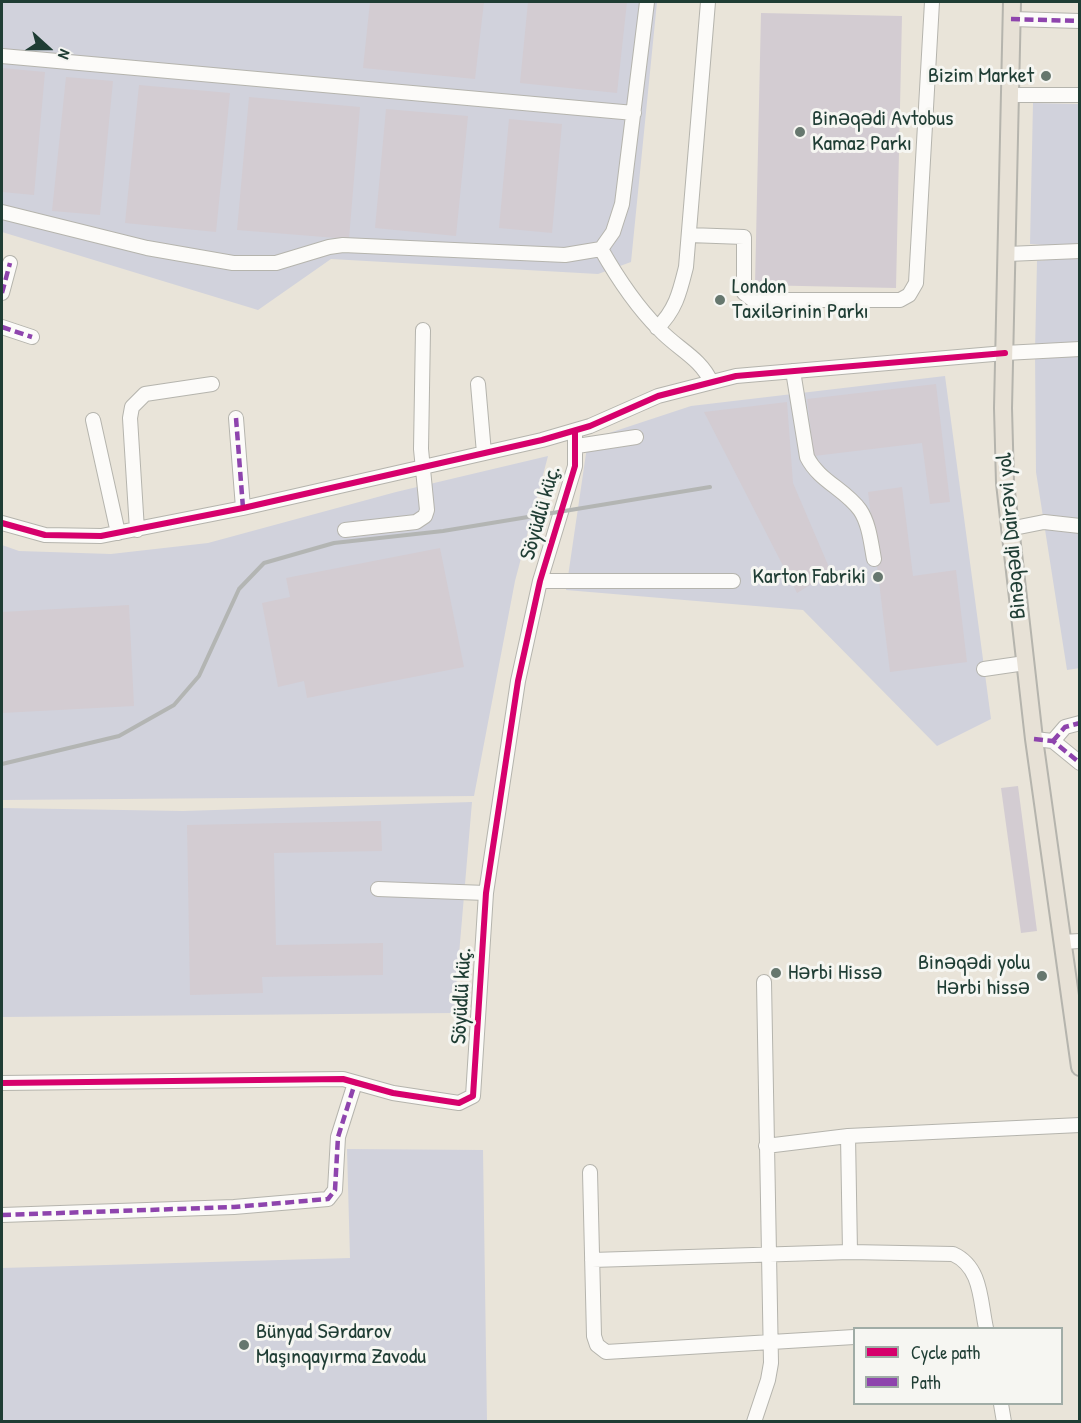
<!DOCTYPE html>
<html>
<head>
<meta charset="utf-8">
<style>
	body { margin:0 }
	#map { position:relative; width:1081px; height:1423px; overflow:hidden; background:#e9e4d9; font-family:"Patrick Hand",sans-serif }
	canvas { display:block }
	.frame { position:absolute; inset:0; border:3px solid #1f3d34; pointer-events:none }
	.legend { position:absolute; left:853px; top:1327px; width:210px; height:78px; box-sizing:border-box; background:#f6f6f2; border:2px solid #a0aca6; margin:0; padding:8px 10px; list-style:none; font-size:18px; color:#1f3d34 }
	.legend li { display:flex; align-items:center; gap:12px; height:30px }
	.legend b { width:30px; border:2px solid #a0aca6 }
	.north { position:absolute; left:18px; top:18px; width:60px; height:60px; -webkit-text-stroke:4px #f6f6f2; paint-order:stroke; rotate:111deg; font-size:16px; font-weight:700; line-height:24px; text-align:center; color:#1f3d34 }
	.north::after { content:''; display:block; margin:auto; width:21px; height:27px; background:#1f3d34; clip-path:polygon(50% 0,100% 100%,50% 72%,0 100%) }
</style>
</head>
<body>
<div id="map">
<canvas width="1081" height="1423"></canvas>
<div class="frame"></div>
<ul class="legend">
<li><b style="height:8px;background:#d6006c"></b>Cycle path</li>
<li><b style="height:8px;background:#8e44ad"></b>Path</li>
</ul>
<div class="north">N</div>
</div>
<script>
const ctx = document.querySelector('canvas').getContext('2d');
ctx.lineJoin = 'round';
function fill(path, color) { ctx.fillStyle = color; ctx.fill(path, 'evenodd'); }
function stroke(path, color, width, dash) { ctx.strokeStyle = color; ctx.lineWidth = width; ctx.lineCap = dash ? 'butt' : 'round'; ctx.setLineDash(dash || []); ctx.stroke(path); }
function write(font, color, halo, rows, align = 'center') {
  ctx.font = font + ' "Patrick Hand",sans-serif'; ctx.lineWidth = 6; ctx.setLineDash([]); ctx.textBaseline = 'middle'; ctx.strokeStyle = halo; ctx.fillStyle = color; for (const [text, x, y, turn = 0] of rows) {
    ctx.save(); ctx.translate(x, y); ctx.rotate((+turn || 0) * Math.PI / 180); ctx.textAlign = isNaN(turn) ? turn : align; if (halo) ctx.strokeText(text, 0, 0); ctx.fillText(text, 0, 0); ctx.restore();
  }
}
fill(new Path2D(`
	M2,2H657L631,262L598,274L331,259L258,310L2,232Z
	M1033,103L1079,104L1080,668L1067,670L1036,472L1035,352L1037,261L1057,259V246L1030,244Z
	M945,376L991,719L937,746L803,610L566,590L588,440L691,406Z
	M548,456L515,581L474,796L2,800V545L19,551L111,554L208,543L396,492Z
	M472,802L454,1013L2,1017V808L183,811Z
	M347,1149L483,1150L487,1421H2V1268L350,1258Z`), '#d1d2dc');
fill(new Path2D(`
	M370,2H484L475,79L363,68Z
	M528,2H627L617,93L520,83Z
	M761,13L902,16L896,288L755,285Z
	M2,68L45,72L34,195L2,192Z
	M66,77L113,81L100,215L52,211Z
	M139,85L230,93L216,232L125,223Z
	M249,97L360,107L349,239L237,230Z
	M386,109L468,116L456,236L375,228Z
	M509,119L562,124L552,233L499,228Z
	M936,384L950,502L930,504L922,443L814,456L807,399Z
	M787,402L793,483L831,572L797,593L704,412Z
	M902,487L913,576L956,570L967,662L890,672L868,492Z
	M440,548L464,667L307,698L304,681L278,687L262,603L290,597L286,578Z
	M129,605L134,706L2,713V612Z
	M1018,786L1037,931L1021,933L1001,788Z
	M381,821L382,851L274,853L276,945L383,943V975L262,977L263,993L190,995L187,825Z`), '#d3ccd2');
const minor = new Path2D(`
	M1011,19L1080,21
	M2,56L634,113
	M1009,95H1080
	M2,212L147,248L233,263H276L329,247L343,245L565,255L601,249L613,232L622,204L647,2
	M689,235L744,237V293L753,300H900L909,295L916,283L932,2
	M601,249C618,279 635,305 659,329C676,348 701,358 711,382
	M1007,254L1080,251
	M2,293L10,263
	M2,327L32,337
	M657,328C676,310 680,291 686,267L708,2
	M793,371L807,457C819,481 845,489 860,510C869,523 871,543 874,559
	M478,384L484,453
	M236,418L243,508
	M93,420L118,533
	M577,446L636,437
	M2,523L45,535L101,536L243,508L542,440L590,426L658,396L736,376L1005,353L1080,349
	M1009,529L1044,522L1080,526
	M137,530L130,418L132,407L145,394L212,384
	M345,530L416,522L425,516L427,510L421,449L423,330
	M540,581H733
	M984,669L1025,663
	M1034,739L1053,741L1080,763
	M1053,741L1065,727L1080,723
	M378,889L486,893
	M1062,942L1080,941
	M2,1083L343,1079L393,1093L459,1103L473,1096L486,893L518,681L540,581L575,466V431
	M766,1146L848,1136L1080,1125
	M590,1172L594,1336L597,1345L606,1352L854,1337
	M2,1215L234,1207L328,1199L335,1190L338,1137L355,1083
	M850,1252L953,1254C982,1267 980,1301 986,1328
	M592,1260L850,1252L848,1136
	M1001,1404L1004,1422
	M754,1422L768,1380L771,1363L764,982`);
const major = new Path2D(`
	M1012,2L1003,408L1005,483L1034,739L1080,1067`);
stroke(minor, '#b5b4ad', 16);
stroke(major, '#b5b4ad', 20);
stroke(minor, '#fcfbf9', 14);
stroke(major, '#e7e1d6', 16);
stroke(new Path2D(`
	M2,764L119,736L174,705L199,676L239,589L264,563L334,543L443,531L710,487`), '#b3b5b3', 4);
stroke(new Path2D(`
	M1011,19L1080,21
	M2,293L10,263
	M2,327L32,337
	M236,418L243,508
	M1034,739L1053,741L1080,763
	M1053,741L1065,727L1080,723
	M2,1215L234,1207L328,1199L335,1190L338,1137L355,1083`), '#8e44ad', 4.5, [9, 4.5]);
stroke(new Path2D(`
	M2,523L45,535L101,536L243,508L542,440L590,426L658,396L736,376L1005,353
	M2,1083L343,1079L393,1093L459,1103L473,1096L486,893L518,681L540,581L575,466V431`), '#d6006c', 6);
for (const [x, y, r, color] of [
	[1046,76,6,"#66776e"],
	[800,132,6,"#66776e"],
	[720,300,6,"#66776e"],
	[878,577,6,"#66776e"],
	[776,973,6,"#66776e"],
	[1042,976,6,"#66776e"],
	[244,1345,6,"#66776e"]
]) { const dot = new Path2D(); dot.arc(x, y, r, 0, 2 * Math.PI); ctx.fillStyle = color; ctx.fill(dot); stroke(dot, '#f6f6f2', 2); }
write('22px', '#1f3d34', '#f6f6f2', [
	["Bizim Market",1034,76,"right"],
	["Binəqədi Avtobus",812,119],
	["Kamaz Parkı",812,144],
	["London",732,287],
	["Taxilərinin Parkı",732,312],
	["Karton Fabriki",866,577,"right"],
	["Binəqədi yolu",1030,963,"right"],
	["Hərbi hissə",1030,988,"right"],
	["Hərbi Hissə",788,973],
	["Bünyad Sərdarov",256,1332],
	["Maşınqayırma Zavodu",256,1357]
], 'left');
write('22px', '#1f3d34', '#f6f6f2', [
	["Söyüdlü küç.",541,513,-74],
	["Binəqədi Dairəvi yol",1012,536,-95],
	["Söyüdlü küç.",462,996,-87]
]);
</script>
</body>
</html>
